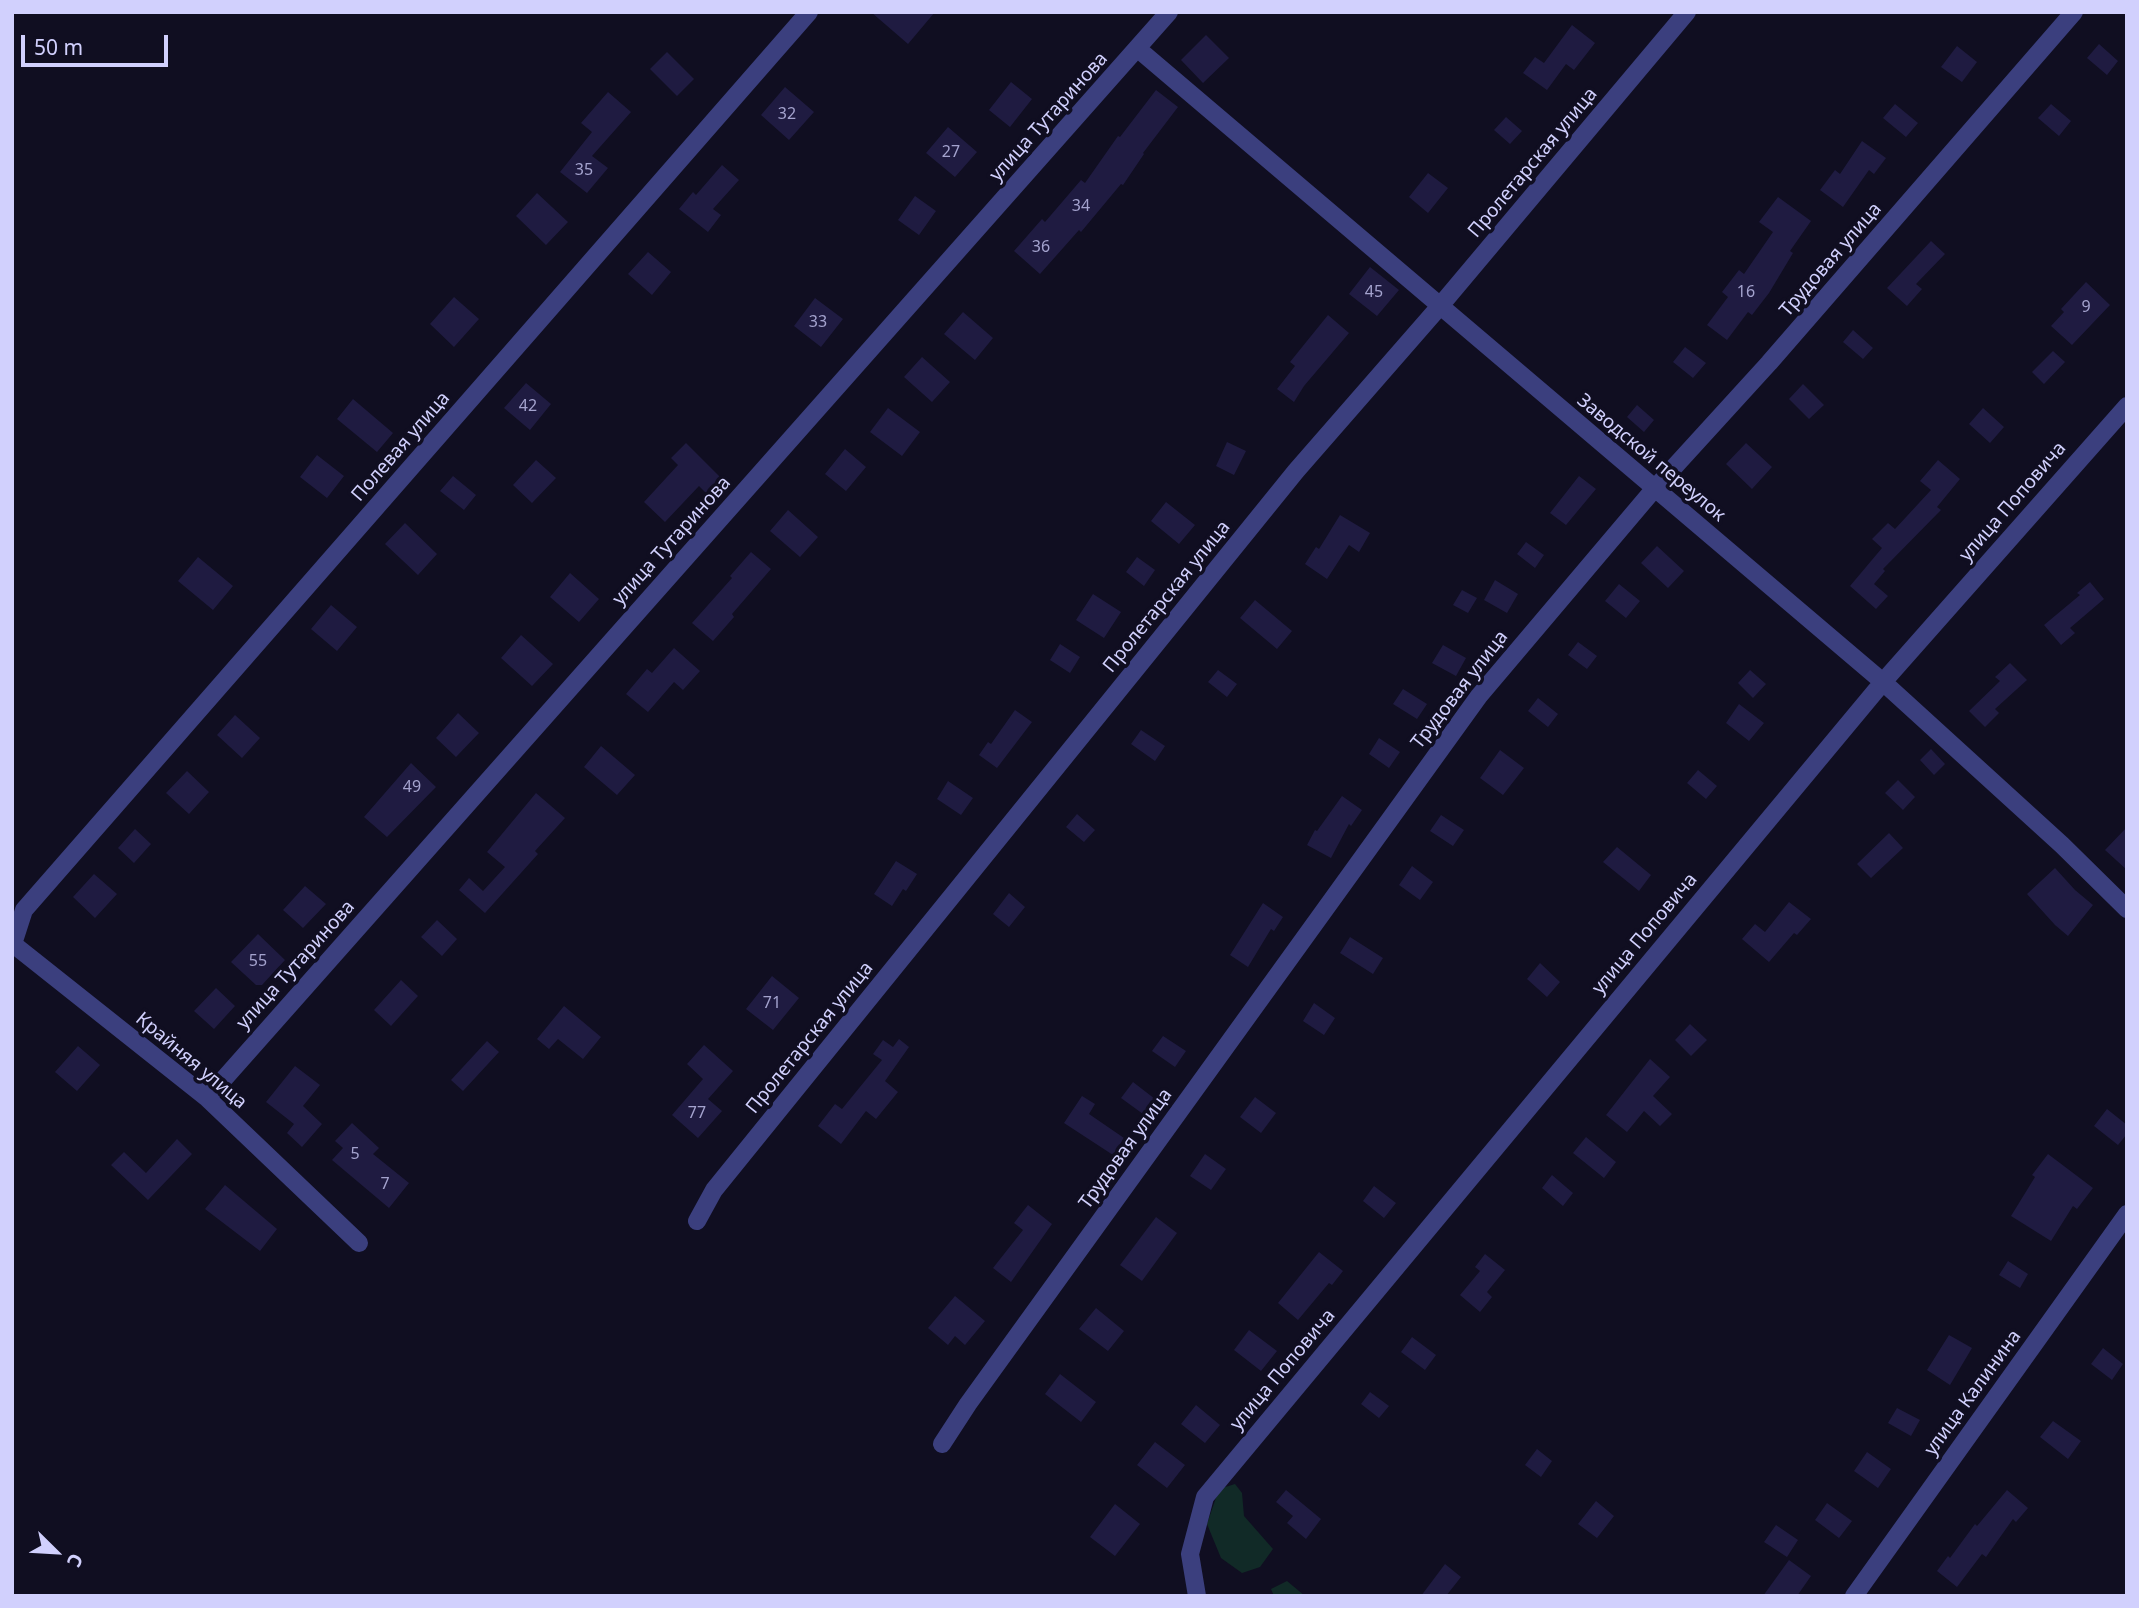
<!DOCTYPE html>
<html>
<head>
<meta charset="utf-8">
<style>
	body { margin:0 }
	#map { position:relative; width:2139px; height:1608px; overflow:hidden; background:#100e21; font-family:"Noto Sans",sans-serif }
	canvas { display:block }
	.frame { position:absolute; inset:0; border:14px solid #d1d0fd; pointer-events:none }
	.north { position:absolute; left:21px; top:1517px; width:70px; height:70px; -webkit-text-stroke:5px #100e21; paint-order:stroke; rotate:114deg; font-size:19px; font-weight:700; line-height:28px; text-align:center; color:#d1d0fd }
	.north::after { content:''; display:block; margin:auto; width:24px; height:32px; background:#d1d0fd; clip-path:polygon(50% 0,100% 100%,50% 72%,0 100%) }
	.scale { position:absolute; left:21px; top:35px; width:147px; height:32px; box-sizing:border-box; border:4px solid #d1d0fd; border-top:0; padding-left:9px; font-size:21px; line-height:24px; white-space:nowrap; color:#d1d0fd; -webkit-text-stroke:5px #100e21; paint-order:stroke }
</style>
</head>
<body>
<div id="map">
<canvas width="2139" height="1608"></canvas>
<div class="frame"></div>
<div class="north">С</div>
<div class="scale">50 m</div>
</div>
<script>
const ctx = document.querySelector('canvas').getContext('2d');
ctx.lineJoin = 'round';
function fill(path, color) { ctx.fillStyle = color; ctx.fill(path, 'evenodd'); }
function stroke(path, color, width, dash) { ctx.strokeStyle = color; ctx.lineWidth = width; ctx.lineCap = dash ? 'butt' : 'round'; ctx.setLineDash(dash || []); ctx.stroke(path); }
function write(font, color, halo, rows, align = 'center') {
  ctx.font = font + ' "Noto Sans",sans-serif'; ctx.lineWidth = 7; ctx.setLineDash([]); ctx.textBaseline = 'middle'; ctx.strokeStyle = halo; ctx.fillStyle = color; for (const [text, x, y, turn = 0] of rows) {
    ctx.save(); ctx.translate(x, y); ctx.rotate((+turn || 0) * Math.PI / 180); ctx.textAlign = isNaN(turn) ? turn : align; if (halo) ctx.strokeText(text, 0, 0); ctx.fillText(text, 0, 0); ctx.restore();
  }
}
fill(new Path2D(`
	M1235,1484L1242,1493L1244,1516L1273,1549L1260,1567L1242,1573L1221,1558L1207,1524L1219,1489Z
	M1287,1581L1305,1596H1274L1271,1589Z`), '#112a27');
fill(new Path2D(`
	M871,12H935L908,44Z
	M1572,25L1595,43L1574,70L1566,64L1547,90L1523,73L1535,57L1544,63Z
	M1206,35L1229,58L1203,83L1181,60Z
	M2099,44L2118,61L2107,75L2087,58Z
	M1957,46L1977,62L1962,82L1941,67Z
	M667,52L694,79L677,96L650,69Z
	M1011,82L1032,99L1010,127L989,110Z
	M785,87L814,112L789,140L761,115Z
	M1156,90L1178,107L1143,153L1144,154L1123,185L1121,184L1081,232L1079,230L1040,274L1014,251L1042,219L1045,222L1081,180L1085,183L1118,136L1120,137Z
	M608,92L631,112L592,156L608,168L587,193L560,172L592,132L581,123Z
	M1895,104L1918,123L1906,137L1883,118Z
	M2051,104L2071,121L2059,136L2038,118Z
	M1506,117L1522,131L1510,144L1494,130Z
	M948,127L977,152L955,177L926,153Z
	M1862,141L1886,158L1874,174L1869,170L1843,207L1820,190L1835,170L1840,174Z
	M722,165L739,180L713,209L721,215L708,232L679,209L693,192L696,195Z
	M1428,173L1448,188L1428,213L1409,197Z
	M537,193L568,222L546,245L516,216Z
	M915,196L936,211L919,235L898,220Z
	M1778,197L1811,221L1790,251L1793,253L1769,293L1752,315L1748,312L1727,340L1707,325L1728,297L1722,292L1739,270L1744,274L1773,232L1759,222Z
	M1931,241L1945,254L1916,284L1922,289L1907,306L1887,288Z
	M648,252L671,272L652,295L628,274Z
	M1370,267L1399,290L1377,316L1349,294Z
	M2086,282L2110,305L2072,345L2051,326L2064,312L2061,309Z
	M454,297L479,319L454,347L430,324Z
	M815,298L843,319L821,347L794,326Z
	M963,312L993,338L975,360L944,334Z
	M1328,315L1349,333L1304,386L1294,402L1277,389L1295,366L1290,362Z
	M1853,330L1873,348L1863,359L1843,342Z
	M1685,347L1706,363L1693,378L1673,362Z
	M2053,351L2065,362L2044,384L2032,372Z
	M922,357L950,382L932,402L904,377Z
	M526,383L551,404L530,430L504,408Z
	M1803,384L1824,405L1809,419L1789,399Z
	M353,399L393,433L377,452L337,419Z
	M1637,405L1654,420L1644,432L1627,417Z
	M888,408L920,432L902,456L870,432Z
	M1983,408L2004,427L1990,443L1969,424Z
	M1227,442L1246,451L1234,475L1216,466Z
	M686,443L721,478L706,493L699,486L665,522L644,502L678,465L671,458Z
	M1746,443L1772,467L1752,489L1726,464Z
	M845,449L866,467L846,491L825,474Z
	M317,455L344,476L327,498L300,477Z
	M536,460L556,478L532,503L513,485Z
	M1938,460L1960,479L1937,507L1941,510L1883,569L1885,571L1874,584L1888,596L1876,609L1850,586L1882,548L1872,539L1888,523L1895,529L1931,490L1920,481Z
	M453,476L476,495L464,510L440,491Z
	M1579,476L1596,489L1566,525L1550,513Z
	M1166,502L1195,525L1179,544L1151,521Z
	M788,510L818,537L800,557L770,531Z
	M1340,515L1370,533L1359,552L1349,545L1327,579L1305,564L1316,547L1319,549Z
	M405,523L437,554L418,575L385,544Z
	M1526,542L1544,555L1535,568L1517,554Z
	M1657,546L1684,571L1668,588L1641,563Z
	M751,552L771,569L732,614L734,617L713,641L692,623L732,578L730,576Z
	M198,557L233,586L213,610L178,581Z
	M1137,557L1155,570L1144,586L1126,572Z
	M570,573L599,599L579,622L550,597Z
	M1495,580L1518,594L1507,613L1484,600Z
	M2090,582L2104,599L2070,628L2075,633L2061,645L2044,625L2080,595L2077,593Z
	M1619,584L1640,601L1626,618L1605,601Z
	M1462,590L1477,598L1468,613L1453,605Z
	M1093,594L1121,612L1104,638L1076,620Z
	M1255,600L1292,631L1277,649L1240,618Z
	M331,605L357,627L337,651L311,629Z
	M521,635L553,664L532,686L501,658Z
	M1578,642L1597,656L1587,669L1568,655Z
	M1060,644L1080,657L1070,673L1050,660Z
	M1443,645L1466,658L1456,676L1432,663Z
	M674,648L700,671L683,690L674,682L648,712L626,694L647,669L652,673Z
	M2010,663L2027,680L1995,709L1999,713L1985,727L1969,711L2000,681L1995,677Z
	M1218,670L1237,684L1227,697L1208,682Z
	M1750,670L1766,684L1753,698L1738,683Z
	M1403,689L1427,704L1417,719L1393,704Z
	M1538,698L1558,714L1548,727L1528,711Z
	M1739,704L1764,723L1749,741L1726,723Z
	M1015,710L1032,722L997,768L979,755L988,742L991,744Z
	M458,713L479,733L456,757L436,738Z
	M235,715L260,738L242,758L217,735Z
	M1141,730L1165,746L1155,761L1131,744Z
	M1379,738L1400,752L1389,768L1369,754Z
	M601,746L635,775L617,795L584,767Z
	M1931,749L1945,764L1934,775L1920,760Z
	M1500,750L1524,768L1503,795L1480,778Z
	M411,763L436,787L387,837L364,817Z
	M1698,770L1717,786L1706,799L1687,783Z
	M187,771L209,792L189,814L166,793Z
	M1898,780L1915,797L1903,810L1885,793Z
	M948,781L973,798L961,815L937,799Z
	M536,793L565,818L535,851L538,854L485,913L459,890L469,878L483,891L505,867L487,852Z
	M1342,796L1362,810L1351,826L1349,824L1331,858L1307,845L1315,830L1317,831Z
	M1077,814L1095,830L1084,842L1066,827Z
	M1441,815L1464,830L1453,846L1430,831Z
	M2127,827V870L2105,850Z
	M135,829L151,844L134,863L118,848Z
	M1889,833L1903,848L1871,878L1857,864Z
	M1617,847L1651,875L1639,891L1603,862Z
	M896,861L917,874L906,891L903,889L892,906L874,894Z
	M1412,866L1433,882L1420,900L1399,885Z
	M2055,868L2075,890L2093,905L2068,936L2055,925L2027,894Z
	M94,874L117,894L95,918L73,897Z
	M305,886L326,904L303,928L283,910Z
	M1009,893L1025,907L1009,927L993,914Z
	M1789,902L1811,919L1797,935L1794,933L1769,962L1742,939L1755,924L1765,932Z
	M1263,903L1283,917L1274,931L1271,929L1248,967L1230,955Z
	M437,920L457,939L442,956L421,937Z
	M258,934L285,960L262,985H256L231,962Z
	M1350,937L1383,958L1373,974L1340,953Z
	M1540,963L1560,982L1547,997L1527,979Z
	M772,976L799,998L773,1030L746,1009Z
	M401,980L418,996L391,1026L374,1010Z
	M216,988L235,1006L214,1029L194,1011Z
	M1314,1003L1335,1018L1324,1035L1303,1021Z
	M564,1006L601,1037L583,1059L558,1039L549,1049L537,1039Z
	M1690,1024L1707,1040L1691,1056L1675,1040Z
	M1163,1036L1186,1051L1175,1067L1152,1051Z
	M899,1039L909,1047L885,1081L898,1092L876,1119L866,1111L841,1144L818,1126L835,1104L842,1109L882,1060L873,1054L883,1040L893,1047Z
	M487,1041L499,1052L463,1091L451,1080Z
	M704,1045L733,1071L708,1099L722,1111L698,1138L672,1115L703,1079L687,1064Z
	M78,1046L100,1065L77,1091L55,1072Z
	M1650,1059L1670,1077L1653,1096L1672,1114L1660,1126L1644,1111L1627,1132L1606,1115Z
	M295,1066L320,1085L303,1106L322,1124L302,1147L287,1133L294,1124L266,1102Z
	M1133,1082L1155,1099L1143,1114L1121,1098Z
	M1082,1096L1095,1104L1089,1114L1124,1138L1113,1155L1064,1123Z
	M1255,1097L1276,1113L1261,1133L1240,1117Z
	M2107,1109L2127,1125V1134L2118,1145L2094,1126Z
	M352,1123L379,1148L373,1154L409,1183L389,1208L332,1160L343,1148L335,1141Z
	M1586,1137L1616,1162L1604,1178L1573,1153Z
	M177,1139L192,1154L148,1200L111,1165L124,1152L146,1173Z
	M1205,1154L1226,1169L1211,1190L1190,1176Z
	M2048,1154L2093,1188L2077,1209L2073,1206L2051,1241L2011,1216L2035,1177L2032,1175Z
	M1552,1175L1573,1193L1563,1206L1542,1188Z
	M225,1185L277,1229L260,1251L205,1209Z
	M1374,1186L1396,1203L1384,1218L1363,1201Z
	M1028,1205L1052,1224L1011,1282L993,1268L1023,1230L1014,1223Z
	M1156,1217L1177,1233L1142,1281L1120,1265Z
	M1319,1252L1343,1271L1332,1285L1329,1283L1298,1320L1278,1303Z
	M1485,1254L1505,1270L1487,1292L1492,1297L1480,1312L1460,1295L1480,1271L1475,1267Z
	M2008,1261L2028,1274L2020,1288L1999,1275Z
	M955,1296L985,1321L965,1345L955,1336L948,1345L928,1328Z
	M1096,1308L1124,1331L1108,1351L1079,1329Z
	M1249,1330L1277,1351L1261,1371L1234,1350Z
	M1949,1335L1972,1348L1950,1385L1927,1370Z
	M1412,1337L1436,1355L1425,1370L1401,1352Z
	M2103,1348L2123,1364L2112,1380L2091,1364Z
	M1060,1374L1096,1402L1081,1422L1045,1394Z
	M1370,1392L1389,1406L1379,1418L1361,1404Z
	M1196,1405L1220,1425L1205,1443L1181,1424Z
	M1897,1408L1920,1420L1911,1436L1888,1423Z
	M2053,1421L2081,1441L2068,1459L2040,1437Z
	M1155,1442L1185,1465L1167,1488L1137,1465Z
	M1537,1449L1552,1461L1541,1477L1525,1465Z
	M1867,1452L1891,1469L1878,1488L1854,1471Z
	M1286,1490L1321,1519L1306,1539L1287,1523L1293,1516L1276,1502Z
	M2007,1490L2028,1508L2016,1522L2013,1519L1986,1557L1982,1554L1957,1587L1937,1571L1948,1556L1950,1558L1975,1524L1977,1526Z
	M1596,1501L1614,1516L1597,1538L1578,1524Z
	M1827,1503L1852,1521L1839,1538L1815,1520Z
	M1115,1504L1140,1524L1115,1556L1090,1537Z
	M1776,1525L1798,1540L1787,1557L1764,1542Z
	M1789,1560L1811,1576L1797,1596H1763Z
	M1445,1564L1461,1577L1446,1596H1421Z`), '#1f1b41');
stroke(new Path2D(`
	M1138,49L1883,682L2062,845L2127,909
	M207,1098L1169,12
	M697,1221L714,1190L1296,471L1440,306L1687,12
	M359,1243L207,1098L13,944L24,910L809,12
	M942,1444L968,1404L1479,696L1655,488L1769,363L2074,12
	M1197,1596L1190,1554L1205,1497L1883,682L2127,406
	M1854,1596L2127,1214`), '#3b3f7e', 18);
write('16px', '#a4a3ce', null, [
	["32",787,114],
	["27",951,152],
	["35",584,170],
	["34",1081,206],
	["36",1041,247],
	["45",1374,292],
	["16",1746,292],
	["9",2086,307],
	["33",818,322],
	["42",528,406],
	["49",412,787],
	["55",258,961],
	["71",772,1003],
	["77",697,1113],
	["5",355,1154],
	["7",385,1184]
]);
write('19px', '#d1d0fd', '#100e21', [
	["улица Тутаринова",1049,117,-48],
	["Пролетарская улица",1533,163,-50],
	["Трудовая улица",1831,260,-49],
	["Полевая улица",401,447,-49],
	["Заводской переулок",1651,458,40],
	["улица Поповича",2013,502,-49],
	["улица Тутаринова",672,541,-48],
	["Пролетарская улица",1167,597,-51],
	["Трудовая улица",1460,690,-52],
	["улица Поповича",1645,934,-50],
	["улица Тутаринова",296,965,-48],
	["Пролетарская улица",810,1038,-51],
	["Крайняя улица",191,1061,40],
	["Трудовая улица",1126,1149,-54],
	["улица Поповича",1283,1370,-50],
	["улица Калинина",1973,1393,-54]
]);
</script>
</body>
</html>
